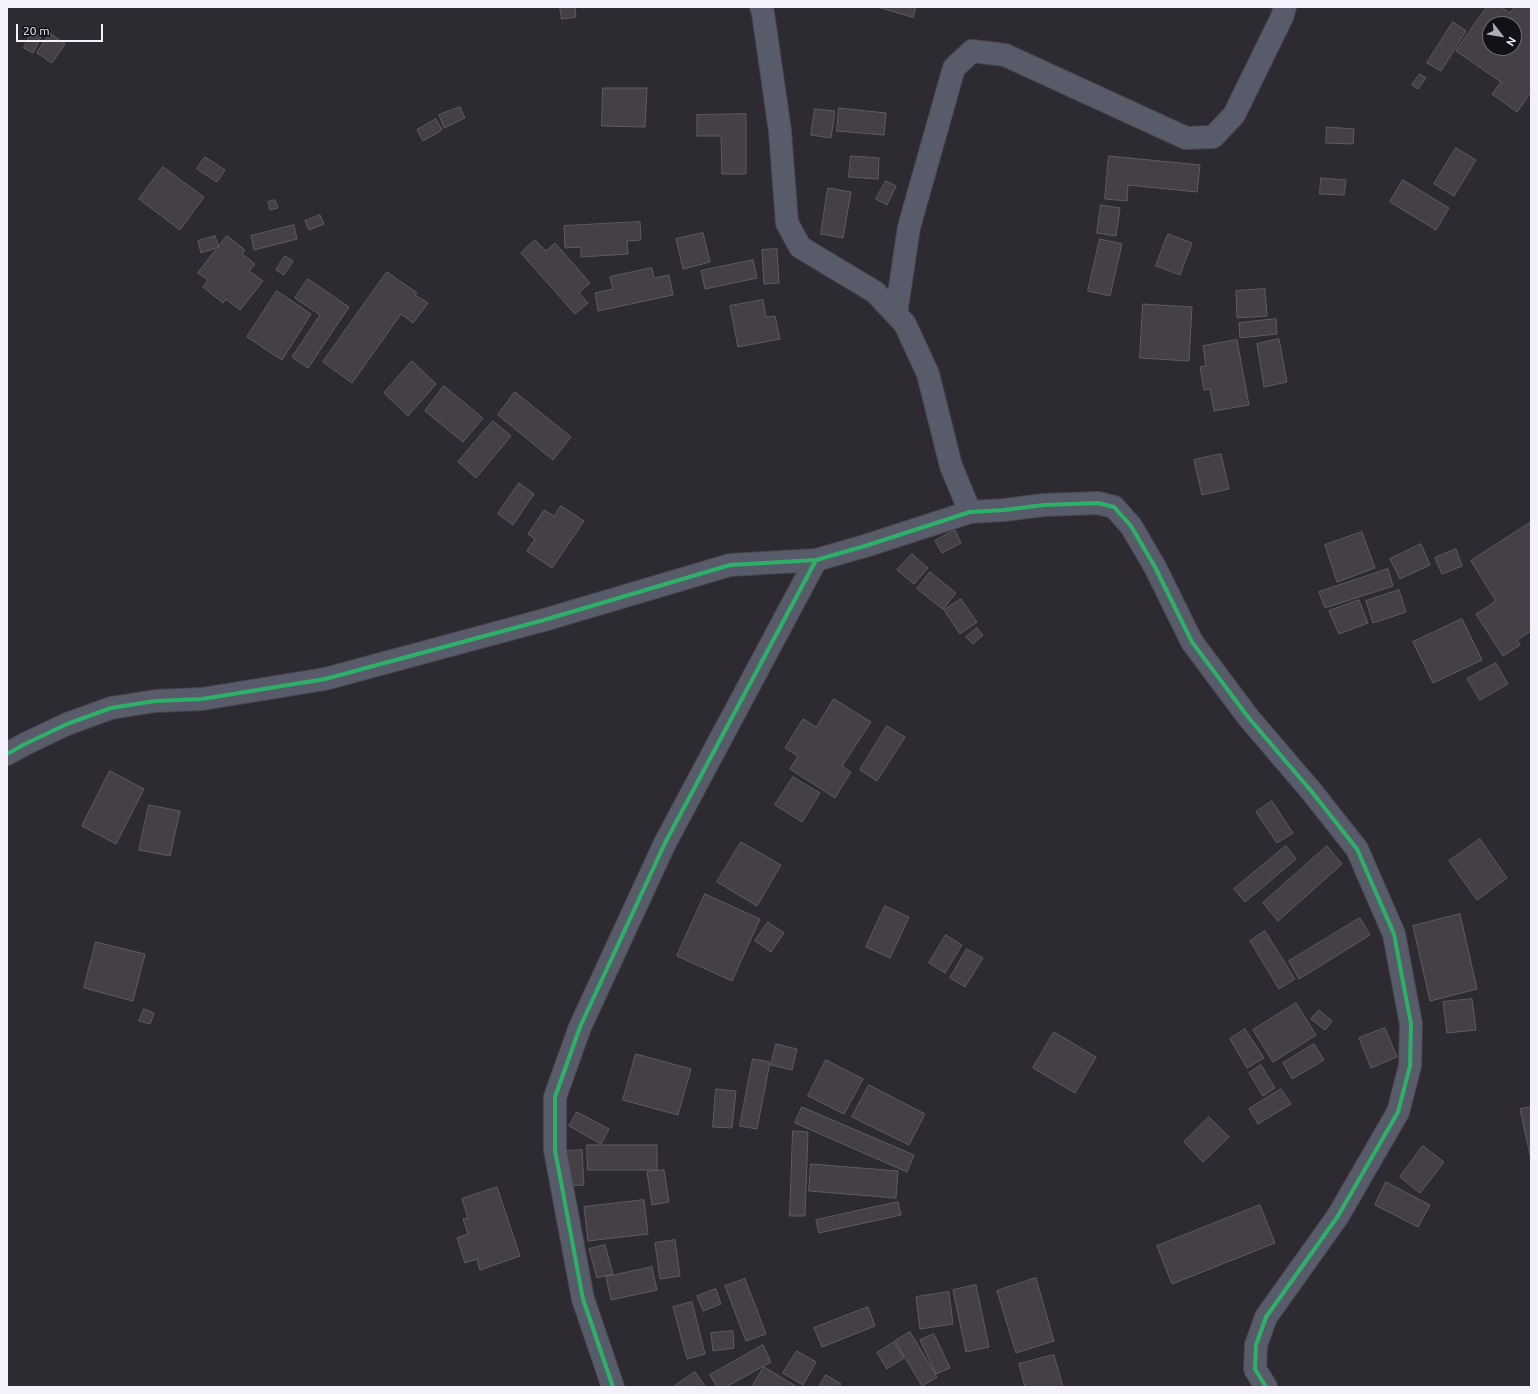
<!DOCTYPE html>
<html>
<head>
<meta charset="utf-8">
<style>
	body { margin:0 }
	#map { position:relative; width:1538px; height:1394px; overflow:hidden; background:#2d2a32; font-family:Ubuntu,sans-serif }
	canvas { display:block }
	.frame { position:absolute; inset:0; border:8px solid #f4f1fc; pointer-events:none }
	.north { position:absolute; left:1482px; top:16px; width:40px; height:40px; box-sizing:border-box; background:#131118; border:1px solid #6d6b73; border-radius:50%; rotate:121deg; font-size:11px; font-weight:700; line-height:16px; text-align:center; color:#f4f1fc }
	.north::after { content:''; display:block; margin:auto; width:14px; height:18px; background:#aeabb5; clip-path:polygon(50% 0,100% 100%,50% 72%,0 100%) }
	.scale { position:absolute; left:16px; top:24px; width:87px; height:18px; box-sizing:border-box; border:2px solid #f4f1fc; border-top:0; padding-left:5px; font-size:12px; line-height:14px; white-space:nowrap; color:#f4f1fc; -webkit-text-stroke:3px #131118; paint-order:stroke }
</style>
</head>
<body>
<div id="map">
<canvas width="1538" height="1394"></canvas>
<div class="frame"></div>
<div class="north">N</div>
<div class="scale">20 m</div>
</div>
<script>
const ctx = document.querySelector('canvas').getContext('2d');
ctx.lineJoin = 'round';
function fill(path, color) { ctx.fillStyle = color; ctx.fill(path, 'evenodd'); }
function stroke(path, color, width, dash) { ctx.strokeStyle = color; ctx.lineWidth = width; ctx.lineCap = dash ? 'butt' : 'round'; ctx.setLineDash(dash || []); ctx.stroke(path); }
const building = new Path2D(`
	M560,7H575L576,17L562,19Z
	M878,7H916L913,17Z
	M1487,7H1501L1510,13L1514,7H1529L1531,8V92L1517,112L1492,94L1501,82L1456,51ZM1490,24H1514V48H1490Z
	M1453,22L1466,31L1441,71L1427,63Z
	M32,32L41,37L33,53L24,48Z
	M50,33L65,44L52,63L37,53Z
	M1420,74L1426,78L1418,89L1412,85Z
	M603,88H647L645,127L602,126Z
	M460,107L465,118L444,128L439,115Z
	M839,108L886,113L884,135L837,131Z
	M815,109L835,111L831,138L811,135Z
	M746,114V174H722L721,136H697V115Z
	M436,119L442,130L423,141L417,130Z
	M1327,127L1354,129L1353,144L1326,143Z
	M1456,148L1476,160L1454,196L1434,184Z
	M851,156L879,158L878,179L849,177Z
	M1109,156L1200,165L1197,192L1128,185L1127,201L1105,199Z
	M205,157L225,170L217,182L197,169Z
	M163,167L204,197L180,230L139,199Z
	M1321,178L1346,180L1344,195L1320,194Z
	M1403,180L1449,208L1436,230L1390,202Z
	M886,181L896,186L887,205L876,199Z
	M828,188L851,192L843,238L821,234Z
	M275,200L278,208L270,210L268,202Z
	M1101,205L1120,208L1116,236L1097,233Z
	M320,215L324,224L309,230L305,221Z
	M640,222L641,240L627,241L628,254L581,257V247L565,248L564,226Z
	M294,225L297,239L254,250L251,236Z
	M703,233L710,262L683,269L676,239Z
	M1168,234L1192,243L1180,275L1156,266Z
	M215,236L219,247L201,253L198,241Z
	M227,236L245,250L242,254L255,264L249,271L263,281L240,310L226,299L223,303L203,287L208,280L198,273Z
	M1100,239L1122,244L1110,296L1088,291Z
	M535,240L546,251L555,243L590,283L579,293L588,303L575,314L521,253Z
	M777,249L779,283L764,284L762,250Z
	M285,256L293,261L284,275L276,270Z
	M753,260L757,278L705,289L701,271Z
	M652,268L654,278L669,275L673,295L598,311L595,293L613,289L610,277Z
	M387,272L417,293L415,295L428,303L413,323L401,314L352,383L323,362Z
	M308,279L349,307L308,368L292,357L320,315L295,298Z
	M1265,289L1267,316L1237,318L1236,291Z
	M277,291L311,314L282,360L247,337Z
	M763,300L766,317L775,316L780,339L738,347L730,306Z
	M1143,304L1192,307L1189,361L1140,358Z
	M1276,319L1277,334L1240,338L1239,323Z
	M1279,339L1287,382L1264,387L1257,344Z
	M1237,340L1249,405L1214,411L1210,389L1204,390L1200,367L1206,366L1203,346Z
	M412,361L436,384L408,416L384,393Z
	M444,386L483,418L463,442L425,411Z
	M515,392L571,437L553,460L498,415Z
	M493,421L511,436L476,478L458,462Z
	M1221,454L1229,489L1202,495L1194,460Z
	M519,483L534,494L513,525L498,514Z
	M561,506L584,521L552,568L527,551L535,539L528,534L544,510L554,516Z
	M1531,522V631L1517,640L1520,645L1503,656L1476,614L1496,601L1471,561Z
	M955,530L961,543L942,553L935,541Z
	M1362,532L1375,568L1337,582L1325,545Z
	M1421,544L1430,565L1400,579L1390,559Z
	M1456,549L1462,566L1442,574L1435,558Z
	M912,554L928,568L914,584L897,570Z
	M1388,569L1393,586L1325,608L1319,592Z
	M930,572L956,593L943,609L917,589Z
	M1399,590L1406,612L1373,623L1366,601Z
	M961,599L977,622L960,634L944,610Z
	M1359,600L1368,623L1339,634L1329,611Z
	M1462,619L1482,660L1433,683L1413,642Z
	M977,628L983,635L973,644L966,637Z
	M1496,663L1508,684L1480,700L1467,679Z
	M834,699L871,722L842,766L851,772L835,798L790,769L798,756L785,748L803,719L816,727Z
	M887,726L905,737L877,781L860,770Z
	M110,771L144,789L116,844L82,826Z
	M793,777L820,793L802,822L775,805Z
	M1272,801L1293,833L1277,843L1256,812Z
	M149,805L180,811L170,856L139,850Z
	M1480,839L1507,878L1477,900L1449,861Z
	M741,842L781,865L757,906L717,882Z
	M1286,846L1296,859L1245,902L1234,889Z
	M1327,846L1342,864L1278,921L1263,903Z
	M705,894L760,919L732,981L677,956Z
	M885,906L909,917L890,958L866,947Z
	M1460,914L1477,989L1430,1001L1413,926Z
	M1360,918L1370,935L1299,979L1289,961Z
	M768,922L784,933L771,952L755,941Z
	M1265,931L1295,979L1279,989L1250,941Z
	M946,935L962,945L945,973L929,963Z
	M96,942L145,954L133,1001L84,988Z
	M967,949L983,958L965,987L950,978Z
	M1472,999L1476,1030L1447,1033L1443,1002Z
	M1296,1003L1316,1035L1273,1062L1253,1030Z
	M144,1009L154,1013L150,1024L139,1021Z
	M1319,1010L1332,1021L1325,1030L1311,1019Z
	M1385,1028L1397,1057L1371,1068L1359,1038Z
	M1245,1029L1264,1058L1247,1068L1230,1039Z
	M1054,1032L1096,1057L1075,1093L1033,1068Z
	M776,1044L797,1049L792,1070L771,1065Z
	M1314,1044L1324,1060L1292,1079L1283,1063Z
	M636,1054L691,1069L678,1115L623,1100Z
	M753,1059L770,1062L757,1129L740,1126Z
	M826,1060L863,1079L844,1114L808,1096Z
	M1261,1065L1275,1088L1263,1096L1249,1073Z
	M869,1085L925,1114L909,1145L852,1117Z
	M716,1089L736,1091L732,1128L713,1127Z
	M1281,1089L1291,1104L1258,1124L1249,1109Z
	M802,1107L914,1155L907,1172L795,1123Z
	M1531,1107V1159L1520,1109Z
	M577,1112L609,1129L601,1144L569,1126Z
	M1209,1117L1229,1137L1203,1162L1184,1142Z
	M793,1131L808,1132L805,1216H790Z
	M587,1145H657V1170H588Z
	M1423,1146L1444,1162L1420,1193L1400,1177Z
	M582,1150L584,1185L569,1186L567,1151Z
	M811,1164L898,1171L896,1198L809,1191Z
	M664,1170L669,1202L652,1205L647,1172Z
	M1386,1182L1430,1205L1418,1227L1375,1205Z
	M497,1187L520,1256L480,1270L477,1259L465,1263L457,1238L468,1234L463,1219L468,1218L462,1199Z
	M644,1200L648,1234L588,1241L584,1207Z
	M898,1202L901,1215L819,1233L816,1220Z
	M1260,1205L1275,1243L1172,1284L1157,1246Z
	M675,1240L680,1276L660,1279L655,1243Z
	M605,1245L613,1274L597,1278L589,1249Z
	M652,1267L657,1290L611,1300L606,1277Z
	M1036,1278L1054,1341L1016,1353L997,1291Z
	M745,1279L766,1334L746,1341L725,1286Z
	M976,1285L989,1347L966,1352L953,1290Z
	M716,1289L721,1304L703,1311L697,1296Z
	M949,1292L953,1324L920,1329L916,1297Z
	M692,1302L705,1354L687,1359L673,1307Z
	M868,1307L875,1326L822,1347L814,1328Z
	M733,1331L734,1348L713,1351L711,1333Z
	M910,1332L937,1377L922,1386L895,1341Z
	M934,1334L950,1368L936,1374L920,1340Z
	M894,1342L904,1358L887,1369L877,1353Z
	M763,1345L771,1362L726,1387H717L710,1375Z
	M797,1351L816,1362L803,1385L783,1373Z
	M1054,1355L1063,1387H1025L1019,1364Z
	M764,1367L797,1387H752Z
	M695,1372L705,1386L703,1387H673Z
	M826,1375L841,1384L839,1387H819Z`);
fill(building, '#444046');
stroke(building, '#5f5b61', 1);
const minor = new Path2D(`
	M761,7L763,13L780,131L787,223L800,247L875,292L905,324L928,374L951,466L970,512
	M896,314L909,227L954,68L972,51L1005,55L1186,138L1213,137L1234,115L1282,17L1285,7
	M7,754L25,744L67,724L111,708L155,701L202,699L325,679L544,620L730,565L816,560
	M613,1387L583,1299L555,1150V1097L580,1027L665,843L816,560L865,546L970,512L1004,510L1044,505L1098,503L1114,507L1131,526L1155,567L1192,642L1248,717L1312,792L1357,849L1394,934L1411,1024L1410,1066L1398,1112L1338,1216L1266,1317L1256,1345L1255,1369L1266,1387`);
stroke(minor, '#49474d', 24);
stroke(minor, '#585c6a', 22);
stroke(new Path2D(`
	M7,754L25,744L67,724L111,708L155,701L202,699L325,679L544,620L730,565L816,560
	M613,1387L583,1299L555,1150V1097L580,1027L665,843L816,560L865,546L970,512L1004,510L1044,505L1098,503L1114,507L1131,526L1155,567L1192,642L1248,717L1312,792L1357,849L1394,934L1411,1024L1410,1066L1398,1112L1338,1216L1266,1317L1256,1345L1255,1369L1266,1387`), '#2db169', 4);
</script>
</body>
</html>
